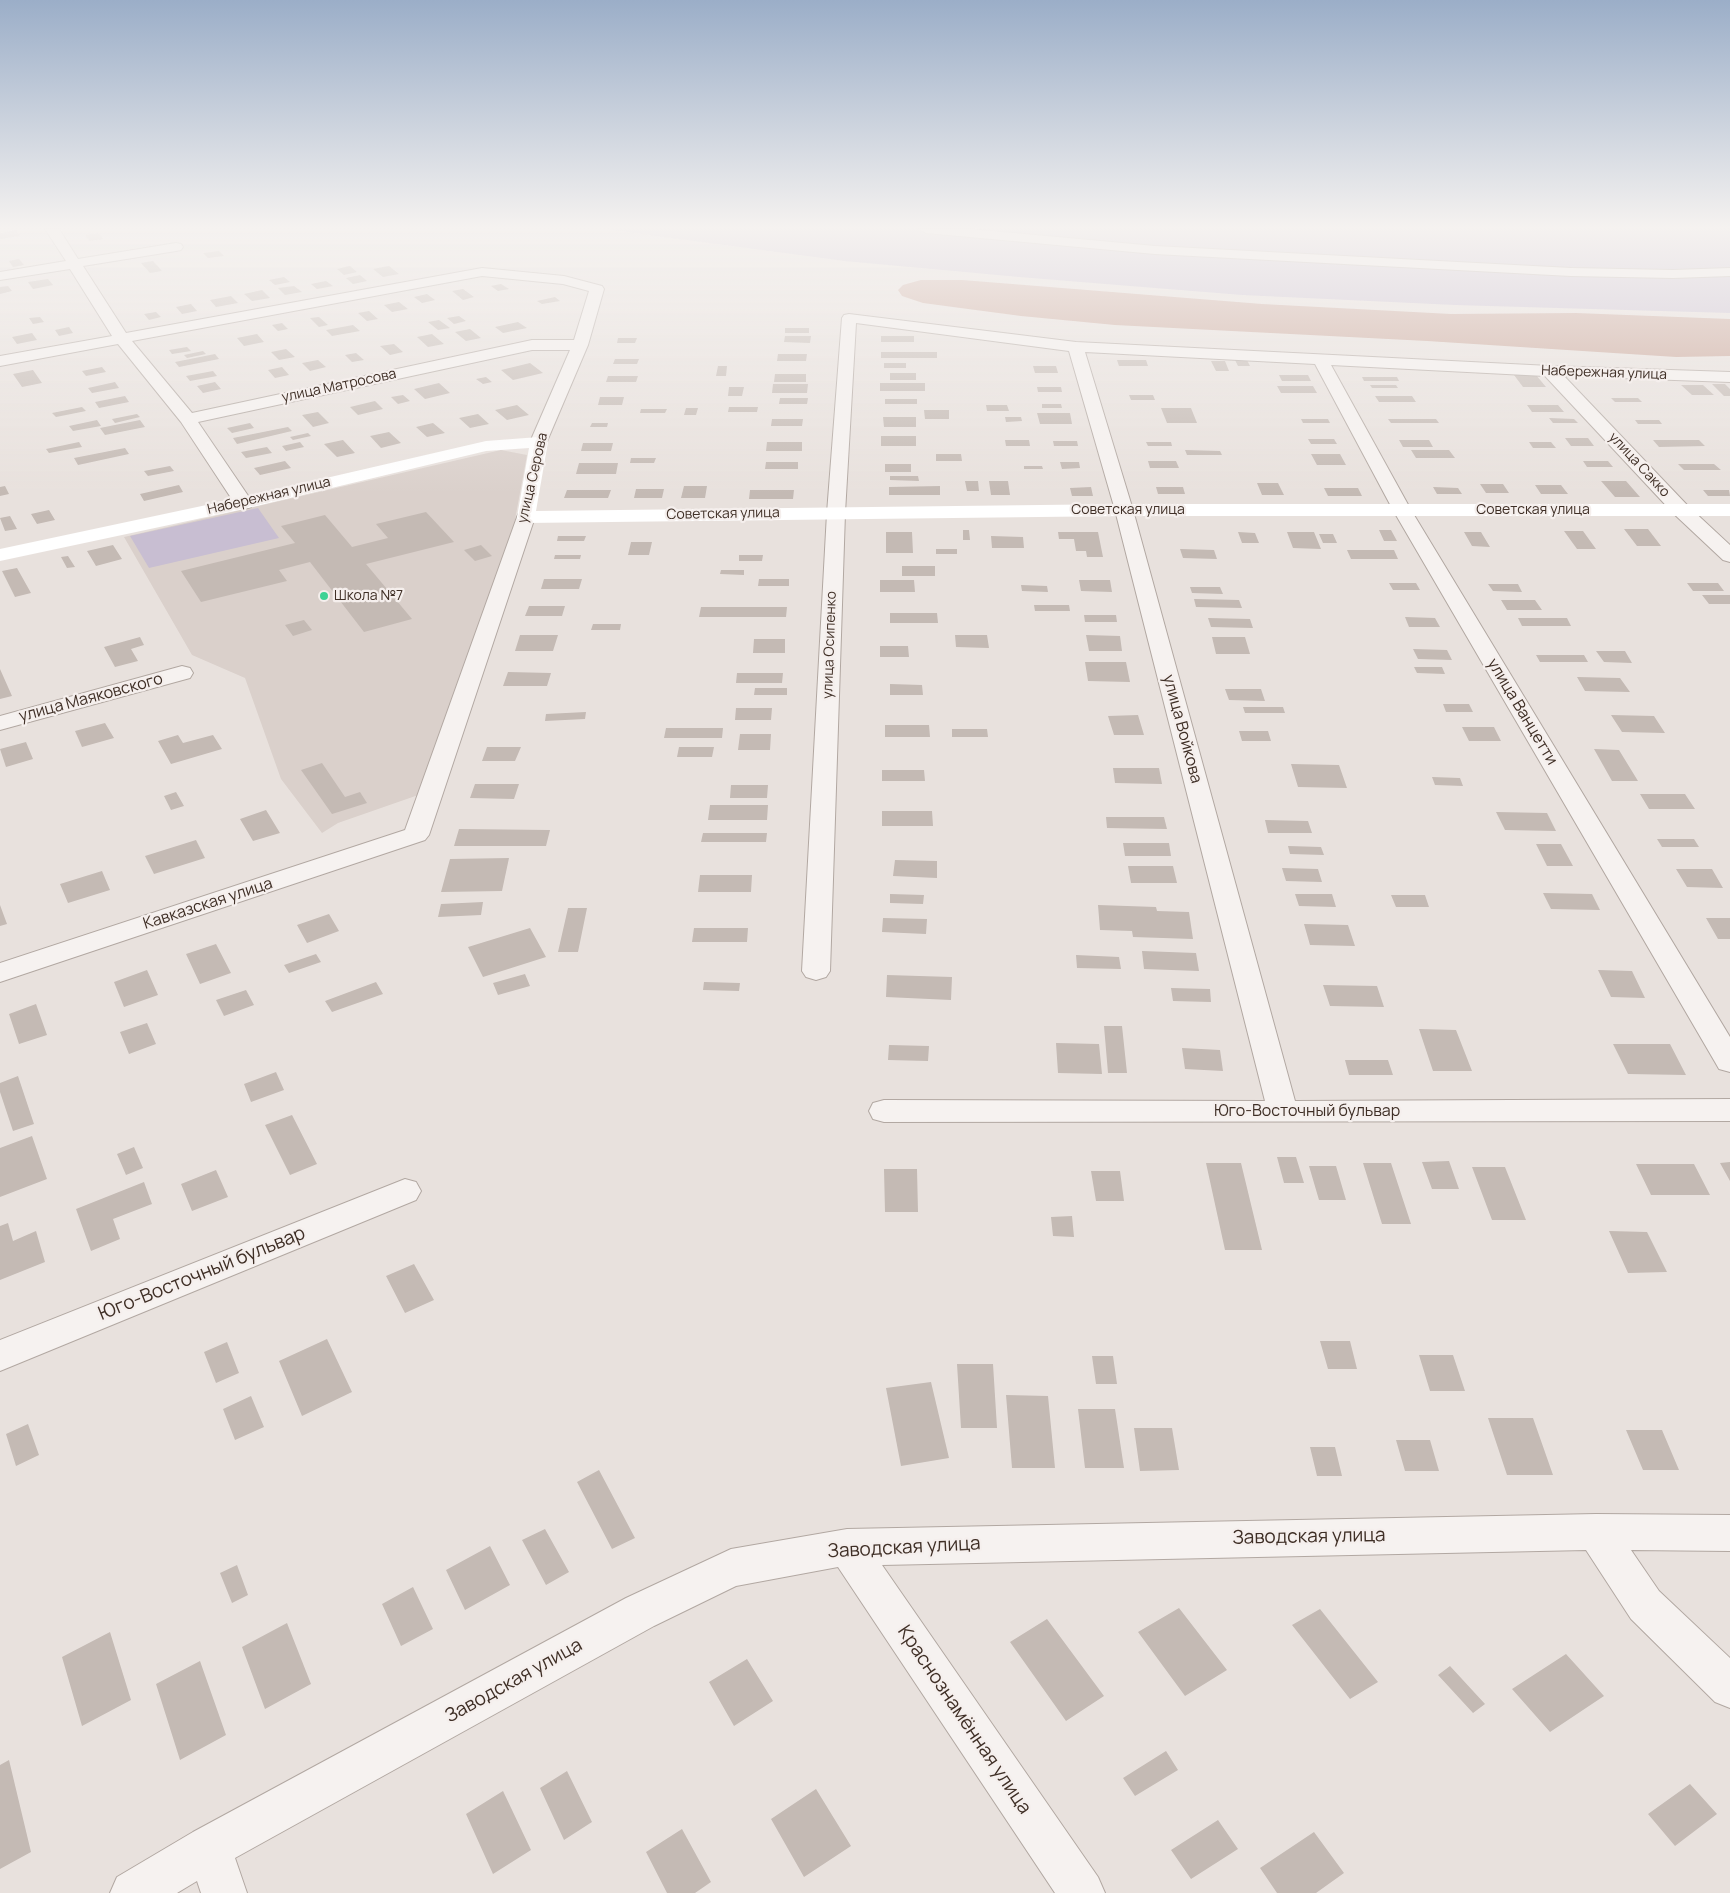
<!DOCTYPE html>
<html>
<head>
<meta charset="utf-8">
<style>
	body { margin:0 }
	canvas { display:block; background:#e8e1dd }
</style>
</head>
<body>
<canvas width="1730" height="1893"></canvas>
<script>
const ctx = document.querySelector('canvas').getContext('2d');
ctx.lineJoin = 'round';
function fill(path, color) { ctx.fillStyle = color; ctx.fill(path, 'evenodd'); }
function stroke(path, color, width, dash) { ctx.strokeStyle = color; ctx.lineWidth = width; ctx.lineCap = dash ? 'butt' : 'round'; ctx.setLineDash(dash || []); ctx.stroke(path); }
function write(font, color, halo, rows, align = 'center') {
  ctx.font = font + ' Manrope,sans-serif'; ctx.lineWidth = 4.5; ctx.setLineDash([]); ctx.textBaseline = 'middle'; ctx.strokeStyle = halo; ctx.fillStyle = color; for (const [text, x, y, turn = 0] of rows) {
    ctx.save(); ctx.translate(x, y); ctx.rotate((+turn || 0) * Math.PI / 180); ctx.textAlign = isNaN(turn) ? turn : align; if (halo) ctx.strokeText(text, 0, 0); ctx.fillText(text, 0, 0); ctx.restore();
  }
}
fill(new Path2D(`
	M501,450L527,455L514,525L424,793L338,823L322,833L281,779L245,678L192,655L124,537Z`), '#dad0cb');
fill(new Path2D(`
	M604,229H1730V313L1455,305L1242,295L1019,277L845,261Z
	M258,508L279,538L149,568L130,536Z`), '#c8bed2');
fill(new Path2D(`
	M921,280H962L1262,304L1451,314L1576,313L1730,319V356L1676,357L1427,341L1115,325L1021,316L923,303L902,296L898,290L903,285Z`), '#c9a497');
fill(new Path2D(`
	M16,230L20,236L0,239V233Z
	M98,233L103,239L90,241L85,235Z
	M219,251L224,256L208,258L203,253Z
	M19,259L24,265L13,267L9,261Z
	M153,261L162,271L150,273L141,263Z
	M350,266L357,272L344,275L337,269Z
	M389,266L399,274L383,277L373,269Z
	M360,275L367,281L353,284L346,278Z
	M284,277L290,282L275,285L269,280Z
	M48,279L53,285L33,289L28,282Z
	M326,281L333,286L317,289L311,284Z
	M501,284L509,289L498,291L491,286Z
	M8,286L12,291L0,294V287Z
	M294,286L302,292L285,295L278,288Z
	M463,289L474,297L463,300L452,291Z
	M262,290L270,298L252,301L244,294Z
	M427,294L435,300L422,303L414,297Z
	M231,296L238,303L216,307L210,300Z
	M555,297L560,301L542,304L537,301Z
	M399,302L408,309L392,312L384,305Z
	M191,304L197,311L182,314L176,307Z
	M369,311L378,319L367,321L358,313Z
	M156,312L161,317L149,320L144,314Z
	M459,316L466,321L454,324L447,318Z
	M40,317L44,322L33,324L29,318Z
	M319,317L328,325L319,327L310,318Z
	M439,320L450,328L438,330L428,322Z
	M518,322L527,328L503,333L495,327Z
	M282,323L288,329L278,331L272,325Z
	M353,325L360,331L332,336L326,330Z
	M69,327L73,333L59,336L55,330Z
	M785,328H809V333H785Z
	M470,329L481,338L466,341L455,332Z
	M32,333L37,340L17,344L12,337Z
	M257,334L264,342L244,346L237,338Z
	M432,334L444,344L428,347L417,337Z
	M785,336H811L810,343L784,342Z
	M881,336H914V342H881Z
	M618,338H637L635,343H617Z
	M394,344L403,352L390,355L380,346Z
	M187,347L191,351L172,354L169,350Z
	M286,349L295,357L279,360L271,352Z
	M203,351L206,354L187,358L184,355Z
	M881,352H937V358H881Z
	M356,353L364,360L352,362L345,355Z
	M215,354L219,359L179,367L175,362Z
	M778,354H807L806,361H777Z
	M615,359H639L637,364H613Z
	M318,360L326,367L310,371L302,363Z
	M1117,360H1146L1148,366H1119Z
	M1235,360H1247L1250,366H1238Z
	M1211,361H1225L1229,371H1216Z
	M530,363L543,373L513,380L501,370Z
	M884,363H906V368H884Z
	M718,366H727L726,376H716Z
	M1033,366H1056L1058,373H1035Z
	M102,367L106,372L86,376L82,371Z
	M282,367L289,375L275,378L268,370Z
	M33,370L42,383L22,387L13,374Z
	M213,371L217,376L190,381L186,376Z
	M890,373H916V380H890Z
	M775,374H806V382H774Z
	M1279,375H1308L1311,381H1282Z
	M1514,375H1536L1546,387H1523Z
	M608,376H638L636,382H606Z
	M486,377L492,382L483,384L476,379Z
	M1362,377H1397L1399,381H1364Z
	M115,382L119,388L92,393L88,388Z
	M215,382L221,389L203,393L197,386Z
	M439,383L450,393L425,399L414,389Z
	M880,383H925V391H880Z
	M773,384H808L807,393H772Z
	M1712,384H1725L1730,389V396H1724Z
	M1370,385H1396L1398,388H1372Z
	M1681,385H1703L1714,395H1692Z
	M1277,386H1313L1317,393H1281Z
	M729,387H744L742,396H728Z
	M1037,387H1061L1062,392H1038Z
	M403,395L410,401L398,404L391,397Z
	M1129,395H1153L1155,400H1131Z
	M125,396L129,402L99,408L95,402Z
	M1375,396H1412L1416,402H1379Z
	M600,397H624L622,405H598Z
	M780,398H808L807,404H779Z
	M1611,398H1638L1642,402H1615Z
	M885,399H917V404H885Z
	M375,401L383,409L358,415L350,407Z
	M1042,404H1061L1062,408H1042Z
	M517,405L529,415L507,420L495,410Z
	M986,405H1007L1009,411H987Z
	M1527,405H1558L1564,412H1532Z
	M82,407L86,411L56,417L52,413Z
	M729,407H758L757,412H728Z
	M686,408H698L696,415H684Z
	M1161,408H1191L1197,423H1167Z
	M641,409H667L665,413H640Z
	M924,410H949V419H925Z
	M318,412L329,423L313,427L302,415Z
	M1037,413H1070L1072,424H1040Z
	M137,414L140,417L115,423L112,419Z
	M478,414L489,424L470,428L459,418Z
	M883,417H916V427H884Z
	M1005,417H1021L1022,421L1006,422Z
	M1549,418L1574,419L1578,423H1553Z
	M772,419H803L802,426H771Z
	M1301,419H1328L1330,423H1303Z
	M1388,419H1436L1439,423H1391Z
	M97,420L101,426L73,431L69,426Z
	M140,420L145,427L105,435L100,428Z
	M1635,420H1659L1662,424H1638Z
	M250,423L254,428L232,433L227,428Z
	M433,423L445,433L427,437L416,427Z
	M592,423H608L607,427H590Z
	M288,427L292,431L237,444L233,438Z
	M389,432L401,443L381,448L370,436Z
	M308,433L311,436L293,440L290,437Z
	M881,436H916V446H881Z
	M1565,438H1588L1594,446H1571Z
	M1308,439H1334L1337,444H1311Z
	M343,440L355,453L337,457L324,444Z
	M1005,440H1029L1030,446H1006Z
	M1399,440H1429L1433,447H1403Z
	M1653,440H1699L1705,446L1659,447Z
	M1053,441H1077L1078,446H1054Z
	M79,442L82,447L49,453L46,449Z
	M300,442L304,447L286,451L282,446Z
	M767,442H802V451H766Z
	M1146,442H1171L1172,446H1148Z
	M1529,442H1551L1556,448H1533Z
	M583,443H613L611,451H581Z
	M267,447L272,453L246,458L241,452Z
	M125,448L129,454L78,465L74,458Z
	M1185,450L1220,451L1222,455H1187Z
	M1411,450H1449L1455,458H1416Z
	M936,454H961L962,461H936Z
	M1311,454H1340L1346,465H1317Z
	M631,458H656L654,463H630Z
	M285,461L291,468L260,475L254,468Z
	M1148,461H1176L1179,468H1150Z
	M1583,461H1608L1613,467H1587Z
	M766,462H798V469H765Z
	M1060,462H1079L1080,468L1062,469Z
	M579,463H618L616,474H576Z
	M885,464H911V472H885Z
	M1678,464H1714L1721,470H1684Z
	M170,466L174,471L148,476L144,471Z
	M1024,466H1042L1043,469H1024Z
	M890,476H918L919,481L890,480Z
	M965,481H978L979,491H967Z
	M989,481H1008L1010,495H991Z
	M1601,481H1626L1640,497H1615Z
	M1257,483H1278L1284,495H1262Z
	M1480,484H1503L1509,493H1486Z
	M179,485L183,492L144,501L140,494Z
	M1535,485H1561L1568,494H1541Z
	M5,486L9,494L0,496V487Z
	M684,486H707L705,498H681Z
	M940,486V495H889V487Z
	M1091,487L1093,496H1072L1070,488Z
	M1156,487H1183L1185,494H1158Z
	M1433,487L1458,488L1462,494H1437Z
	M1324,488H1358L1362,496H1328Z
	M636,489H664L662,498H634Z
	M567,490H611L608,498H564Z
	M750,490H794L793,499H749Z
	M1703,490H1729L1730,496H1708Z
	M49,510L55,520L37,524L31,514Z
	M426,512L454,542L366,564L412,619L364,632L310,562L279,570L287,581L201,602L181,571L295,543L281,526L325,515L352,547L388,538L376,524Z
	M10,516L17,529L5,531L0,518Z
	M1624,529H1648L1661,546H1637Z
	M963,530H969L970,540H963Z
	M1379,530H1391L1397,541H1384Z
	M1564,531H1583L1596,549H1577Z
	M886,532H912L913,553H886Z
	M1058,532H1098L1103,557H1087L1086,551H1076L1074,539H1059Z
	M1238,532L1255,533L1259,543H1242Z
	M1287,532H1314L1321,549L1293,548Z
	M1464,532H1481L1490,547L1472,546Z
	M1319,534H1333L1337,543H1323Z
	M558,536H586L584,541H557Z
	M991,536L1023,537L1024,548H992Z
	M631,542H652L649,555H628Z
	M113,545L122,559L96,566L87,551Z
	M481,545L492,556L475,561L464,550Z
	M936,549H957V554H936Z
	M1180,549L1214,550L1217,559L1183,558Z
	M1347,550H1394L1398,559H1351Z
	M555,555H581L580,559H554Z
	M739,555H763L762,561H739Z
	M68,556L75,567L67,568L61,557Z
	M902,566H935V576H902Z
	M17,568L31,593L15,597L2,571Z
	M721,570H744V575L720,574Z
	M544,579H582L579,589H541Z
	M759,579H789V586H758Z
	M880,580H914L915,592H880Z
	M1079,580H1110L1112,592L1081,591Z
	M1389,583H1416L1420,590H1393Z
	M1687,583H1718L1724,591H1693Z
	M1488,584H1518L1522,592L1493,591Z
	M1021,585L1047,586L1048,592L1022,591Z
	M1190,587H1220L1223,594L1192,593Z
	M1702,595H1730V604H1709Z
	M1194,599L1239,600L1242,608L1196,607Z
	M1501,600H1535L1542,610H1507Z
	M1034,605H1069L1070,611H1035Z
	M529,606H565L562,616H525Z
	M701,607H787L786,617H699Z
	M890,613H937L938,623H890Z
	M1084,615H1116L1117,622H1085Z
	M1405,617L1435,618L1440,627H1409Z
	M1208,618L1250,619L1253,628L1211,627Z
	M1518,618H1567L1571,626H1522Z
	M304,620L312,630L293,636L285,625Z
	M593,624H621L620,630H591Z
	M520,635H558L553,651H515Z
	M955,635H987L989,648L956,647Z
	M1086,635L1120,636L1122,651H1089Z
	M140,637L144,645L131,649L138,661L115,667L104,647Z
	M1212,637H1245L1250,654H1216Z
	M754,639H785V653H753Z
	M880,646H908L909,657H880Z
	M1413,649L1447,650L1452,660L1418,659Z
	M1596,651H1625L1632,663L1604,662Z
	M1536,655H1584L1588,662H1540Z
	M1085,662H1126L1130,682L1088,681Z
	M1414,667H1442L1445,674L1417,673Z
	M0,669L12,696L0,699Z
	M508,672L551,673L547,686H503Z
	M737,673H783L782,683H736Z
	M1577,677L1620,678L1630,692L1585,691Z
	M890,684L922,685L923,695H890Z
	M755,688H787V695H754Z
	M1225,689H1261L1265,701L1229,700Z
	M1443,704H1469L1473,712H1446Z
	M1243,707H1283L1285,713H1245Z
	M736,708H772L771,720H735Z
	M586,712L585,719L545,721L546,714Z
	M1138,715L1144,735H1114L1108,716Z
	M1611,715L1654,716L1665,733L1622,732Z
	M105,723L114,738L82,747L75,731Z
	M885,725H929L930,737H885Z
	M1462,727H1494L1501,741H1469Z
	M666,728H723L722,738H664Z
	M952,729H987L988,737H952Z
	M1239,731H1268L1271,741H1242Z
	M740,734H771L770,750H738Z
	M178,735L183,743L213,735L222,749L171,764L158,741Z
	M26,742L33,759L6,767L0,749Z
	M487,747H521L515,761H482Z
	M679,747H714L712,757H677Z
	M1594,749L1619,750L1638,781H1612Z
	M322,763L345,797L360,792L367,803L332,814L301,770Z
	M1291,764L1339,765L1347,788L1298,787Z
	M1113,768H1159L1162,784L1115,783Z
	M882,770H924L925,781H882Z
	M1432,777L1460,778L1463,786L1435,785Z
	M475,784H519L514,799L470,798Z
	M731,785H768L767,798H730Z
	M176,792L184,806L171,810L164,796Z
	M1640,794H1685L1695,809H1649Z
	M710,805H768L767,820H708Z
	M266,810L280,833L253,841L240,819Z
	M882,811H932L933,826H882Z
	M1496,812L1547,813L1556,831L1505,830Z
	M1106,817H1164L1167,829L1107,828Z
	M1265,820L1308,821L1312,833H1268Z
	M459,829L550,830L546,846H454Z
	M703,833H767L766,842H701Z
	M1657,839H1694L1699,847H1662Z
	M196,840L205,858L154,874L145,856Z
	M1123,843H1169L1171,856H1125Z
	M1536,844H1561L1573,866H1547Z
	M1288,846L1321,847L1324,855L1290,854Z
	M509,858L502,891L441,892L450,859Z
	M895,860L937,861V878L893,876Z
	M1128,866H1173L1177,883H1131Z
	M1282,868L1318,869L1322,882L1286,881Z
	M1676,869H1712L1723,888L1687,887Z
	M102,871L110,890L68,903L60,884Z
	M700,875H752L751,892H698Z
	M1543,893L1592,894L1600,910L1551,909Z
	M890,894L924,895L923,904L890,903Z
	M1295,894H1332L1336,907L1299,906Z
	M1391,895H1425L1429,907H1396Z
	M483,902L481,915L438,917L441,904Z
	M0,905L7,924L0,926Z
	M1098,905L1156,907L1157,911L1189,912L1193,939L1133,937L1132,931L1100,930Z
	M568,908H587L578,952H558Z
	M329,914L339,931L307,943L297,925Z
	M883,918L927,919L926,934L882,932Z
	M1706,918H1730V939H1718Z
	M1304,924L1348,925L1355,946L1310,945Z
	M530,928L546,957L483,977L468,947Z
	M694,928H748L747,942H692Z
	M216,944L231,973L200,984L186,954Z
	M1142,951L1196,953L1199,971L1144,969Z
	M316,954L321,962L289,973L284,965Z
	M1076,955L1119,957L1121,969L1077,968Z
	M147,970L158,995L124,1007L114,982Z
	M1598,970L1632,971L1645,998L1611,997Z
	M525,974L530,986L498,995L493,983Z
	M887,975L952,977L951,1000L886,997Z
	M376,982L383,994L332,1012L325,1001Z
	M704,982L740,983L739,991L703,990Z
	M1323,985L1377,986L1384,1007L1330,1006Z
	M1171,988L1210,989L1211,1002L1173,1001Z
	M246,990L254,1005L224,1016L216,1000Z
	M36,1004L47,1035L19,1044L9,1014Z
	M147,1023L156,1044L129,1054L120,1032Z
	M1104,1026H1122L1127,1073H1108Z
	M1419,1029L1456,1030L1472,1071H1433Z
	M1056,1043L1099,1044L1102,1074L1058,1073Z
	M1613,1044H1670L1686,1075L1628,1074Z
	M889,1045L929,1046L928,1061L888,1060Z
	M1182,1048L1220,1050L1223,1071L1185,1069Z
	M1345,1060H1388L1393,1075H1349Z
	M276,1072L284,1090L251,1102L244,1084Z
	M18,1076L34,1124L13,1131L0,1092V1083Z
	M292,1115L317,1164L290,1175L265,1125Z
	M32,1136L47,1179L0,1197V1148Z
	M134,1147L143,1168L126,1175L117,1154Z
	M1277,1157H1296L1304,1183H1284Z
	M1449,1161L1459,1189H1432L1422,1162Z
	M1730,1162V1181L1720,1163Z
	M1206,1163H1241L1262,1250H1225Z
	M1363,1163H1391L1411,1224H1382Z
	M1636,1164H1694L1710,1195H1651Z
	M1309,1166H1336L1346,1200H1319Z
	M1472,1167H1505L1526,1220H1492Z
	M884,1169H917L918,1212H885Z
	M216,1170L228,1197L192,1211L181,1184Z
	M1091,1171H1120L1124,1201H1096Z
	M144,1182L152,1204L113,1219L120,1239L91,1251L76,1209Z
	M1072,1216L1074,1237L1053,1236L1051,1217Z
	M8,1223L13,1241L36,1231L45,1262L0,1280V1226Z
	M1609,1231L1647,1232L1667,1272L1628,1273Z
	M414,1264L434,1300L405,1313L386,1276Z
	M327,1339L352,1392L302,1416L279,1361Z
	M1320,1341H1350L1357,1369H1328Z
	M227,1342L239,1373L216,1383L204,1352Z
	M1419,1355H1453L1465,1391H1430Z
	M1092,1356H1113L1117,1384H1096Z
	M957,1364H993L997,1428H961Z
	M931,1382L949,1458L901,1466L886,1388Z
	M1006,1395L1048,1396L1055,1468H1012Z
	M251,1396L264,1427L235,1440L223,1409Z
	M1078,1409H1115L1124,1468H1085Z
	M1488,1418H1533L1553,1475H1507Z
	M28,1424L39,1455L16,1466L6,1434Z
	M1134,1428H1172L1179,1470L1140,1471Z
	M1626,1430H1662L1679,1470H1643Z
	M1396,1440H1430L1439,1471H1405Z
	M1310,1447H1335L1342,1476H1317Z
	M599,1470L635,1538L612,1549L577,1482Z
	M545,1529L569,1572L546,1585L522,1540Z
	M490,1546L510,1585L465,1610L446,1570Z
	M237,1565L248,1595L232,1603L220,1573Z
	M413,1587L433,1629L401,1646L382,1604Z
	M1179,1608L1227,1670L1185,1696L1138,1632Z
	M1320,1609L1378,1682L1350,1699L1292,1625Z
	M1047,1619L1104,1696L1066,1721L1010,1642Z
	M287,1623L311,1684L265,1709L242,1647Z
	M110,1632L131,1700L82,1726L62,1657Z
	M1566,1654L1604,1696L1550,1732L1512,1689Z
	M747,1659L773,1701L734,1726L709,1682Z
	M200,1661L226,1735L180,1760L156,1684Z
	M1450,1666L1485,1704L1473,1713L1438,1675Z
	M1166,1751L1178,1770L1135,1796L1123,1778Z
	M9,1760L31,1852L0,1869V1765Z
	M567,1771L592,1822L564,1840L540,1788Z
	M1690,1784L1717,1814L1675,1846L1648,1814Z
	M816,1789L851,1846L804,1877L771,1819Z
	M503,1791L531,1850L493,1874L466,1814Z
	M1218,1820L1238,1849L1191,1879L1171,1850Z
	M682,1829L711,1882L695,1893H667L646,1852Z
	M1314,1832L1344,1873L1316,1893H1277L1260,1868Z`), '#c4bab4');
const street = new Path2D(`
	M45,229H59L78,259L176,243L181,244L183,247L181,250L176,251L83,266L126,333L482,268L564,276L602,286L604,289L588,345L545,446L539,447L533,446L530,442L570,350H532L198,422L253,503L251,507L244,509L237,507L181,422L118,344L0,366V356L112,336L70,269L0,280V272L66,261ZM482,276L563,284L589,291L574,340H532L192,413L132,341Z
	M919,229H970L1155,246L1571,268L1673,270L1730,268V276L1673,278L1571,276L1155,254L926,233Z
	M849,314L1076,342L1550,366L1730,372V382L1564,376L1688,506L1730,545V562L1723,560L1674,514L1545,376L1331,365L1411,510L1730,1037V1072L1719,1069L1715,1062L1393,510L1315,364L1085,352L1133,510L1295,1101L1730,1099V1121L884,1122L873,1119L869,1111L873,1103L884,1100L1265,1101L1115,510L1069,351L856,323L845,513L830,971L826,977L816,980L806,977L802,971L827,513L842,318L844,315Z
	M526,511L533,513L535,517L429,835L425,840L0,982V963L405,830L517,517L519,513Z
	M182,666L190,668L193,673L190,678L0,730V716Z
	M405,1179L416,1182L421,1191L416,1200L0,1371V1340Z
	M1596,1514L1730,1515V1551L1631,1550L1659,1591L1730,1658V1708L1715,1702L1631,1619L1586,1550L882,1565L1098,1877L1105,1893H1055L838,1567L736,1586L654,1626L235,1858L247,1893H201L197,1881L177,1893H110L117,1877L193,1832L626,1598L731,1549L847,1529Z`);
stroke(street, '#b2a8a2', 2);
fill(street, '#f6f2f0');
fill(new Path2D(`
	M539,437L545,438L548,442L536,511L1124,504H1730V516H1124L526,523L519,521L517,517L529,448L486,451L244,509L0,561V549L244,497L486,441Z`), '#fff');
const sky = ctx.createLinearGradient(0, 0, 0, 494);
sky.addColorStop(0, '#9baec8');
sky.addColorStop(0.46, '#f5f2f0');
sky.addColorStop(1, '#f5f2f000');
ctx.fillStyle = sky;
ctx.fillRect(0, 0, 1730, 494);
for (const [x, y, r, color] of [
	[324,596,5,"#3dd295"]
]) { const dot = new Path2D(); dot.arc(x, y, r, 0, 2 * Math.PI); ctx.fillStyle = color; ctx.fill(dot); stroke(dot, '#f5efed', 2); }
write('14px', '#3f2f26', '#f5efed', [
	["Набережная улица",1604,373,2],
	["улица Матросова",339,386,-12],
	["улица Сакко",1639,465,47],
	["улица Серова",533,478,-77],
	["Набережная улица",269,496,-13],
	["Советская улица",1128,510],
	["Советская улица",1533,510],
	["Советская улица",723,514,-1],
	["улица Осипенко",830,645,-88]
]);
write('14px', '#3f2f26', '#f5efed', [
	["Школа №7",334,596]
], 'left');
write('16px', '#3f2f26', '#f5efed', [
	["улица Маяковского",91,698,-15],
	["улица Ванцетти",1522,712,59],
	["улица Войкова",1182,729,75],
	["Кавказская улица",208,904,-18],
	["Юго-Восточный бульвар",1307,1112]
]);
write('19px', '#3f2f26', '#f5efed', [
	["Юго-Восточный бульвар",202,1274,-22],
	["Заводская улица",1309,1537,-1],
	["Заводская улица",904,1548,-3],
	["Заводская улица",514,1681,-29],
	["Краснознамённая улица",964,1720,56]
]);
</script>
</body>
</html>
